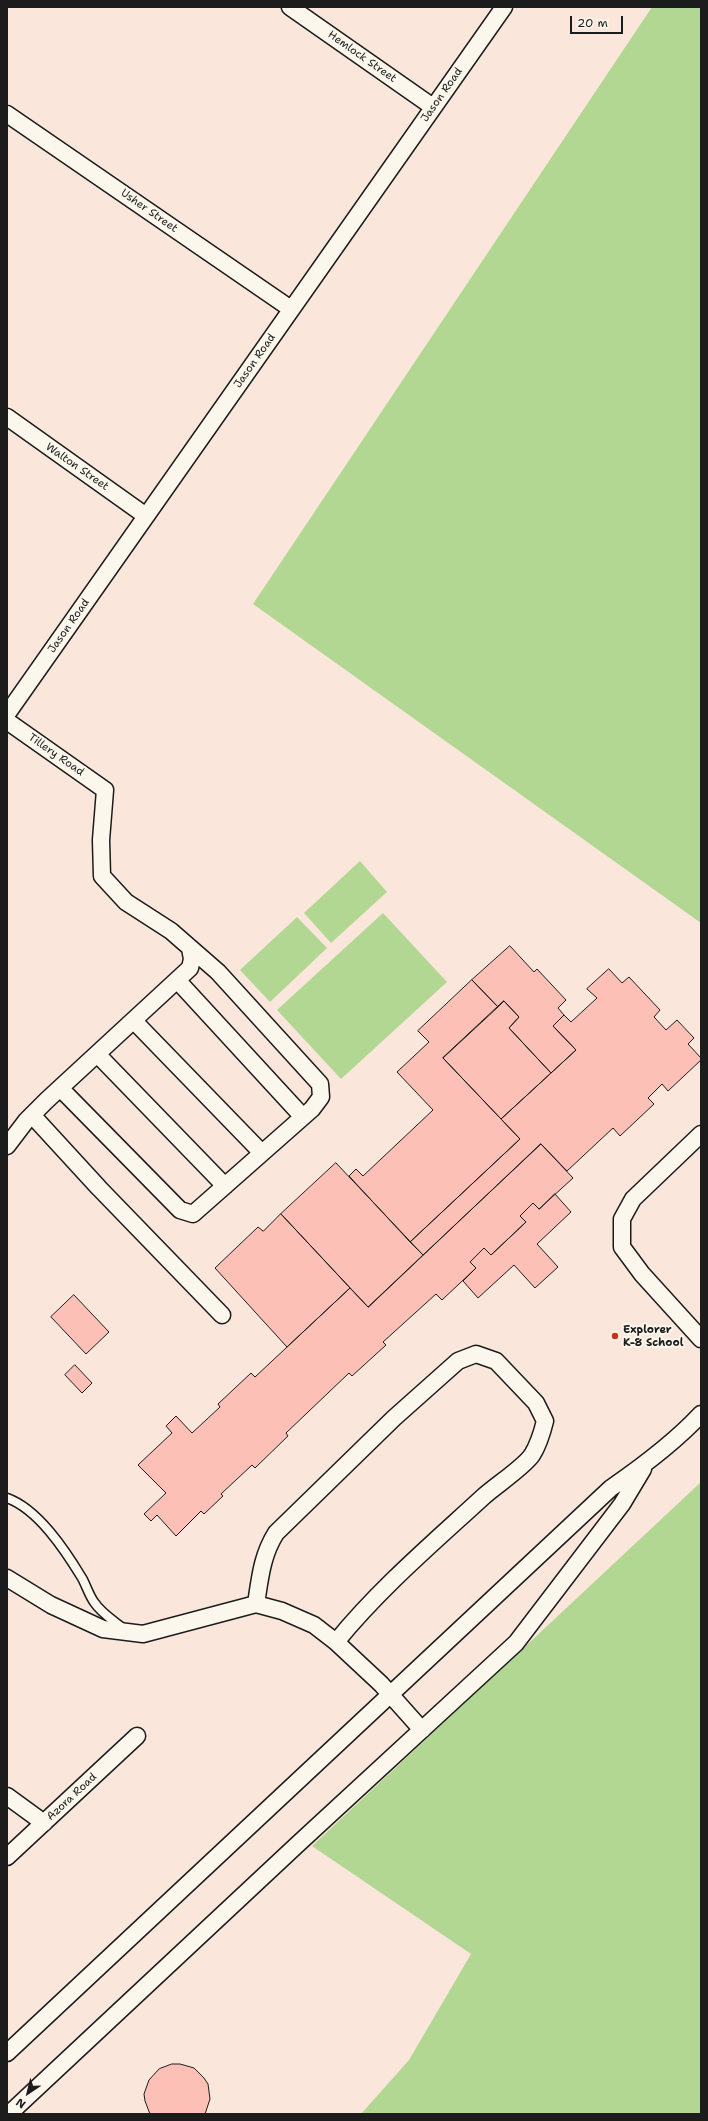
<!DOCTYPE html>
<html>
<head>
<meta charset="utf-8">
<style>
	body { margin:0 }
	#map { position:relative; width:708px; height:2121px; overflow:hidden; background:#fbe6dc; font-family:"Shantell Sans",sans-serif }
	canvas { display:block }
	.frame { position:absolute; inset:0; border:8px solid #1c1c1c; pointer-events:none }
	.north { position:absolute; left:8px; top:2073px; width:40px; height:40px; -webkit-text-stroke:3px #fbf7ec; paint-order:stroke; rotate:215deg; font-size:11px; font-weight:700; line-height:16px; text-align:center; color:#1c1c1c }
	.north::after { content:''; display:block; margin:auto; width:14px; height:18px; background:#1c1c1c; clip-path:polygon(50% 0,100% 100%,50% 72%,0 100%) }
	.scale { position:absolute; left:570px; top:16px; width:53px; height:18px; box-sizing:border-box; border:2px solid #1c1c1c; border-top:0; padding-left:5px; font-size:12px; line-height:14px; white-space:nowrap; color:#1c1c1c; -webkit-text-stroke:3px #fbf7ec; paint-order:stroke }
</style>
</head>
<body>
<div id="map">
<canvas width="708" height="2121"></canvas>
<div class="frame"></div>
<div class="north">N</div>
<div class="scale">20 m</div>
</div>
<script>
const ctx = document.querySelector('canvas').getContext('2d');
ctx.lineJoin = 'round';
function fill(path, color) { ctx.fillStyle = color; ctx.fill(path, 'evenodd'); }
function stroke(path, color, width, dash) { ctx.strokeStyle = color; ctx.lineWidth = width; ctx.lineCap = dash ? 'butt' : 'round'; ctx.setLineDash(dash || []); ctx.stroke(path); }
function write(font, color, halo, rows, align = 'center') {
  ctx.font = font + ' "Shantell Sans",sans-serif'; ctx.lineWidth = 4; ctx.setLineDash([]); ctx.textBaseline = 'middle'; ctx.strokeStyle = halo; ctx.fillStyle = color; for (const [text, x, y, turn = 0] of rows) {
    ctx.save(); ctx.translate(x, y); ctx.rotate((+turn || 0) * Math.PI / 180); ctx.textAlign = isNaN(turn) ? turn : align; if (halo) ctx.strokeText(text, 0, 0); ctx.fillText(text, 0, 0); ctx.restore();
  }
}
fill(new Path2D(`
	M652,7H701V923L253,604Z
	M360,861L387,892L331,943L304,913Z
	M383,913L447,982L341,1079L277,1010Z
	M297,917L327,948L270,1002L240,970Z
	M701,1482V2114H361L409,2060L471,1954L312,1846Z`), '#b1d793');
const building = new Path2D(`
	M510,946L534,972L537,969L566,1000L558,1008L564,1015L553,1026L576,1050L551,1073L509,1028L519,1017L504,1001L498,1007L472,980Z
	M609,969L622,983L629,977L660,1010L654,1017L666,1030L677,1020L694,1038L688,1044L701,1058V1060L668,1091L662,1084L648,1098L654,1104L620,1136L613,1128L567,1171L541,1144L423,1255L410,1242L520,1139L501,1119L576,1050L553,1026L564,1015L571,1022L597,998L587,989Z
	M472,980L498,1007L443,1058L520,1139L410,1242L349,1176L356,1169L363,1176L433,1110L397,1072L429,1042L418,1031Z
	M504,1001L519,1017L509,1028L551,1073L501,1119L443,1058Z
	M541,1144L573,1178L539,1209L533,1203L520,1216L526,1222L491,1255L484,1248L470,1262L476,1268L442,1300L436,1294L383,1342L386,1345L352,1376L349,1373L286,1433L288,1436L255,1468L252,1465L221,1494L223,1496L204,1514L201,1511L176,1536L157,1515L151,1521L144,1514L166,1493L138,1465L172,1433L166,1426L176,1416L192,1433L220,1407L218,1404L251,1373L255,1377L350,1288L368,1307Z
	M336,1163L423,1255L368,1307L281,1214Z
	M555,1194L571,1212L537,1244L558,1267L535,1288L514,1265L478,1298L463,1281L476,1268L470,1262L484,1248L491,1255L526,1222L520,1216L533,1203L539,1209Z
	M281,1214L350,1288L287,1347L215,1268L258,1227L263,1231Z
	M74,1295L109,1332L86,1354L51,1317Z
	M75,1365L92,1383L82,1393L65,1375Z
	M172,2064H180L194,2068L204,2078L208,2084L210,2099L205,2114H150L145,2101L144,2094L149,2080L159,2069Z`);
fill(building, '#fcc0b7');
stroke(building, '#1c1c1c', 1);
const lane = new Path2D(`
	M7,1498C38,1509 65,1550 82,1578C86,1585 89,1595 94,1602C101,1613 114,1621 124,1629`);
const street = new Path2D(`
	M290,7L433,107
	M7,114L291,309
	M7,417L146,516
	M7,714L504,7
	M7,721L105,790L101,840L102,876L126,902L171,931L218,972L320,1084L321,1097L312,1109L193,1214L180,1210L61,1089
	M177,980L303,1117
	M134,1021L262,1153
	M98,1055L225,1186
	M32,1115L99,1188L222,1315
	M701,1134L633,1199L622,1219V1247L642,1274L701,1339
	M7,1146L26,1121L47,1100L190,968L192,959L190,948
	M7,1578L51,1605L103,1629L143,1634L256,1604L282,1611L314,1625L336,1642L381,1684L422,1730
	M256,1604C260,1578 262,1555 276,1533L394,1418L458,1361L476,1354L496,1361L536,1403L545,1421C542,1433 539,1444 532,1455C524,1467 495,1486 483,1497C433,1543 379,1589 336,1642
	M7,1796L44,1823
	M7,1857L137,1736
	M7,2053L611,1488C643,1466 674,1443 701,1414
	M9,2114L299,1843L516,1643L622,1504L643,1469`);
stroke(lane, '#1c1c1c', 11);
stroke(street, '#1c1c1c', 19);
stroke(lane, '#fbf7ec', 8);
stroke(street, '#fbf7ec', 16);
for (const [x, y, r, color] of [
	[615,1336,4,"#c8321e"]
]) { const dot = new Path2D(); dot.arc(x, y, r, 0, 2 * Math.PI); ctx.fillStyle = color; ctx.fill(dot); stroke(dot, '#fbf7ec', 1.5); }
write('11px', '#1c1c1c', '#fbf7ec', [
	["Hemlock Street",362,57,35],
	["Jason Road",442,95,-55],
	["Usher Street",149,211,35],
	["Jason Road",255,361,-55],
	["Walton Street",77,467,35],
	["Jason Road",69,626,-55],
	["Tillery Road",56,755,35],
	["Azora Road",72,1797,-43]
]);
write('bold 11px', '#1c1c1c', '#fbf7ec', [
	["Explorer",623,1330],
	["K-8 School",623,1343]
], 'left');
</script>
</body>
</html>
